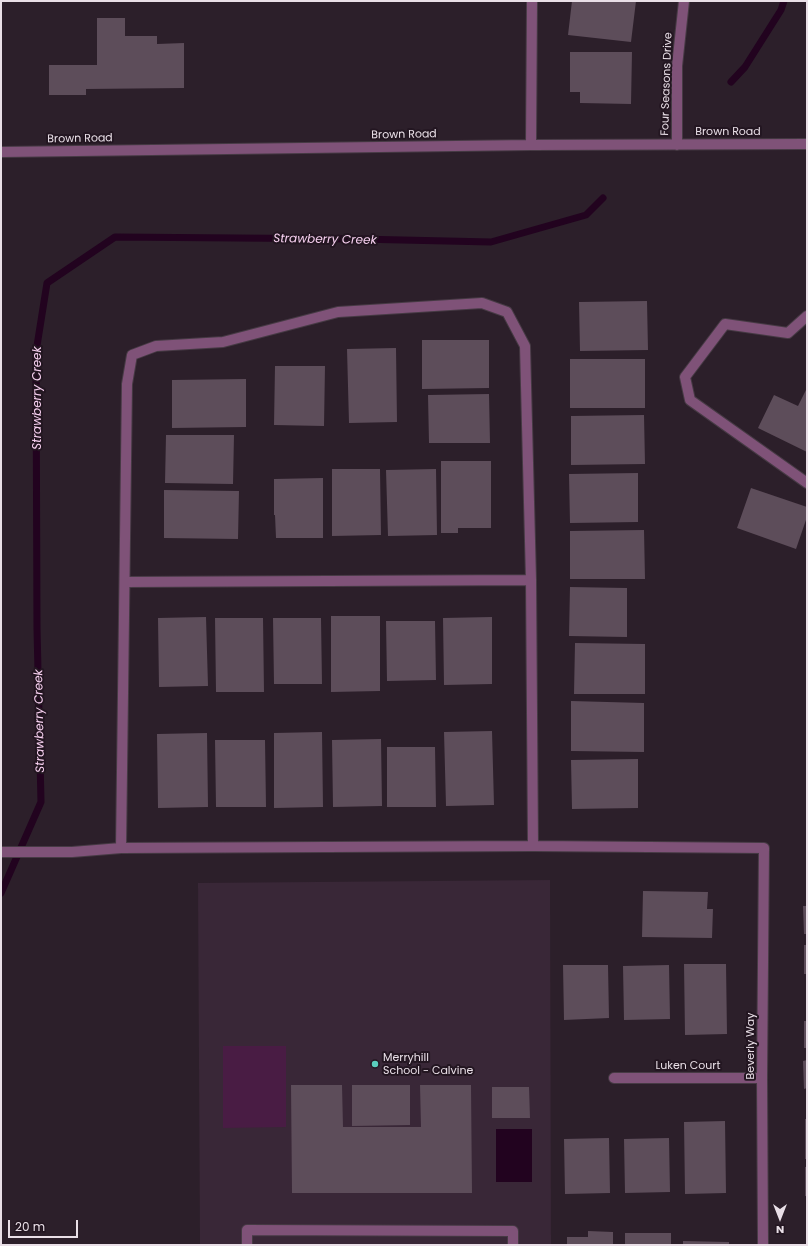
<!DOCTYPE html>
<html>
<head>
<meta charset="utf-8">
<style>
	body { margin:0 }
	#map { position:relative; width:808px; height:1246px; overflow:hidden; background:#2c1f2a; font-family:Poppins,sans-serif }
	canvas { display:block }
	.frame { position:absolute; inset:0; border:2px solid #e9dfe7; pointer-events:none }
	.north { position:absolute; left:760px; top:1198px; width:40px; height:40px; -webkit-text-stroke:3px #231621; paint-order:stroke; rotate:180deg; font-size:11px; font-weight:700; line-height:16px; text-align:center; color:#e9dfe7 }
	.north::after { content:''; display:block; margin:auto; width:14px; height:18px; background:#e9dfe7; clip-path:polygon(50% 0,100% 100%,50% 72%,0 100%) }
	.scale { position:absolute; left:8px; top:1220px; width:70px; height:18px; box-sizing:border-box; border:2px solid #e9dfe7; border-top:0; padding-left:5px; font-size:12px; line-height:14px; white-space:nowrap; color:#e9dfe7; -webkit-text-stroke:3px #231621; paint-order:stroke }
</style>
</head>
<body>
<div id="map">
<canvas width="808" height="1246"></canvas>
<div class="frame"></div>
<div class="north">N</div>
<div class="scale">20 m</div>
</div>
<script>
const ctx = document.querySelector('canvas').getContext('2d');
ctx.lineJoin = 'round';
function fill(path, color) { ctx.fillStyle = color; ctx.fill(path, 'evenodd'); }
function stroke(path, color, width, dash) { ctx.strokeStyle = color; ctx.lineWidth = width; ctx.lineCap = dash ? 'butt' : 'round'; ctx.setLineDash(dash || []); ctx.stroke(path); }
function write(font, color, halo, rows, align = 'center') {
  ctx.font = font + ' Poppins,sans-serif'; ctx.lineWidth = 4; ctx.setLineDash([]); ctx.textBaseline = 'middle'; ctx.strokeStyle = halo; ctx.fillStyle = color; for (const [text, x, y, turn = 0] of rows) {
    ctx.save(); ctx.translate(x, y); ctx.rotate((+turn || 0) * Math.PI / 180); ctx.textAlign = isNaN(turn) ? turn : align; if (halo) ctx.strokeText(text, 0, 0); ctx.fillText(text, 0, 0); ctx.restore();
  }
}
fill(new Path2D(`
	M550,880L551,1245H200L198,883Z`), '#392737');
fill(new Path2D(`
	M223,1046H286V1127L223,1128Z`), '#491c44');
fill(new Path2D(`
	M496,1129H532V1182H496Z`), '#22031f');
stroke(new Path2D(`
	M731,82L745,67L781,10L784,1
	M1,893L41,802L37,628L36,352L47,283L115,237L358,239L491,242L586,215L603,198`), '#22031f', 7);
fill(new Path2D(`
	M572,1H636L631,42L568,35Z
	M97,18H125V36H157V44L184,43V88L86,89V95H49V65H97Z
	M570,52H632L631,104L580,103V92H570Z
	M647,301L648,350L580,351L579,302Z
	M422,340H489V388L422,389Z
	M396,348L397,422L349,423L347,349Z
	M570,359H645V408H570Z
	M275,366H325L324,426L274,425Z
	M246,379V427L172,428V380Z
	M807,388V452L758,428L774,395L798,406Z
	M489,394L490,443H429L428,395Z
	M644,415L645,464L571,465V416Z
	M166,435H234L233,484L165,483Z
	M441,461H491V528H458V533H441Z
	M332,469H380L381,535L332,536Z
	M436,469L437,535L388,536L386,470Z
	M638,473V522L570,523L569,474Z
	M323,478V538H276L275,515H274V479Z
	M751,488L807,507V517L796,549L737,528Z
	M164,490L239,491L238,539L164,538Z
	M644,530L645,579H570V531Z
	M570,587L627,588V637L569,636Z
	M331,616H380V691L331,692Z
	M206,617L208,686L159,687L158,618Z
	M492,617V684L444,685L443,618Z
	M215,618H263L264,692H216Z
	M273,618H321L322,684H274Z
	M386,621H435L436,680L387,681Z
	M575,643L645,644V694H574Z
	M571,701L644,703V752L571,751Z
	M492,731L494,805L446,806L444,732Z
	M322,732L323,807L274,808V733Z
	M207,733L208,807L158,808L157,734Z
	M381,739L382,806L333,807L332,740Z
	M215,740H265L266,807H216Z
	M387,747H435L436,807H387Z
	M638,759V808L572,809L571,760Z
	M643,891L708,892L707,909H713L712,938L642,937Z
	M803,906H807V934H804Z
	M804,945H807V974H804Z
	M684,964H726L727,1034L685,1035Z
	M563,965H608L609,1018L564,1020Z
	M669,965L670,1019L624,1020L623,966Z
	M804,1021H807V1048H804Z
	M807,1060V1088L804,1089L803,1061Z
	M291,1085H342L343,1127H421L420,1085H471L472,1193H292Z
	M352,1085H410V1125L352,1126Z
	M492,1087H529L530,1118H492Z
	M805,1119H807V1159H805Z
	M725,1121L726,1193L685,1194L684,1122Z
	M609,1138L610,1193L565,1194L564,1139Z
	M669,1138L670,1192L625,1193L624,1139Z
	M805,1167H807V1196H805Z
	M588,1231L613,1232V1245H567V1237H588Z
	M625,1233H671V1245H625Z
	M683,1241L729,1242V1245H683Z`), '#5d4d5a');
const minor = new Path2D(`
	M531,145L532,1
	M677,145V66L684,1
	M1,152L531,145L807,144
	M807,316L788,333L725,324L685,377L690,400L807,483
	M125,582L531,580
	M121,848L127,384L132,355L156,346L223,342L338,312L482,303L507,312L525,346L531,580L533,846
	M1,852H72L121,848L533,846L764,848L762,1078L763,1245
	M614,1078H762
	M247,1245V1230L513,1231V1245`);
stroke(minor, '#463a44', 12);
stroke(minor, '#7f5278', 10);
for (const [x, y, r, color] of [
	[375,1064,4,"#5acebd"]
]) { const dot = new Path2D(); dot.arc(x, y, r, 0, 2 * Math.PI); ctx.fillStyle = color; ctx.fill(dot); stroke(dot, '#231621', 1.5); }
write('11px', '#e9dfe7', '#231621', [
	["Four Seasons Drive",667,84,-88],
	["Brown Road",728,132],
	["Brown Road",404,135,-1],
	["Brown Road",80,139,-1],
	["Beverly Way",751,1046,-90],
	["Luken Court",688,1066]
]);
write('11px', '#e9dfe7', '#231621', [
	["Merryhill",383,1058],
	["School - Calvine",383,1071]
], 'left');
write('italic 12px', '#f9d2f2', '#231621', [
	["Strawberry Creek",325,240,1],
	["Strawberry Creek",38,398,-90],
	["Strawberry Creek",40,721,-91]
]);
</script>
</body>
</html>
